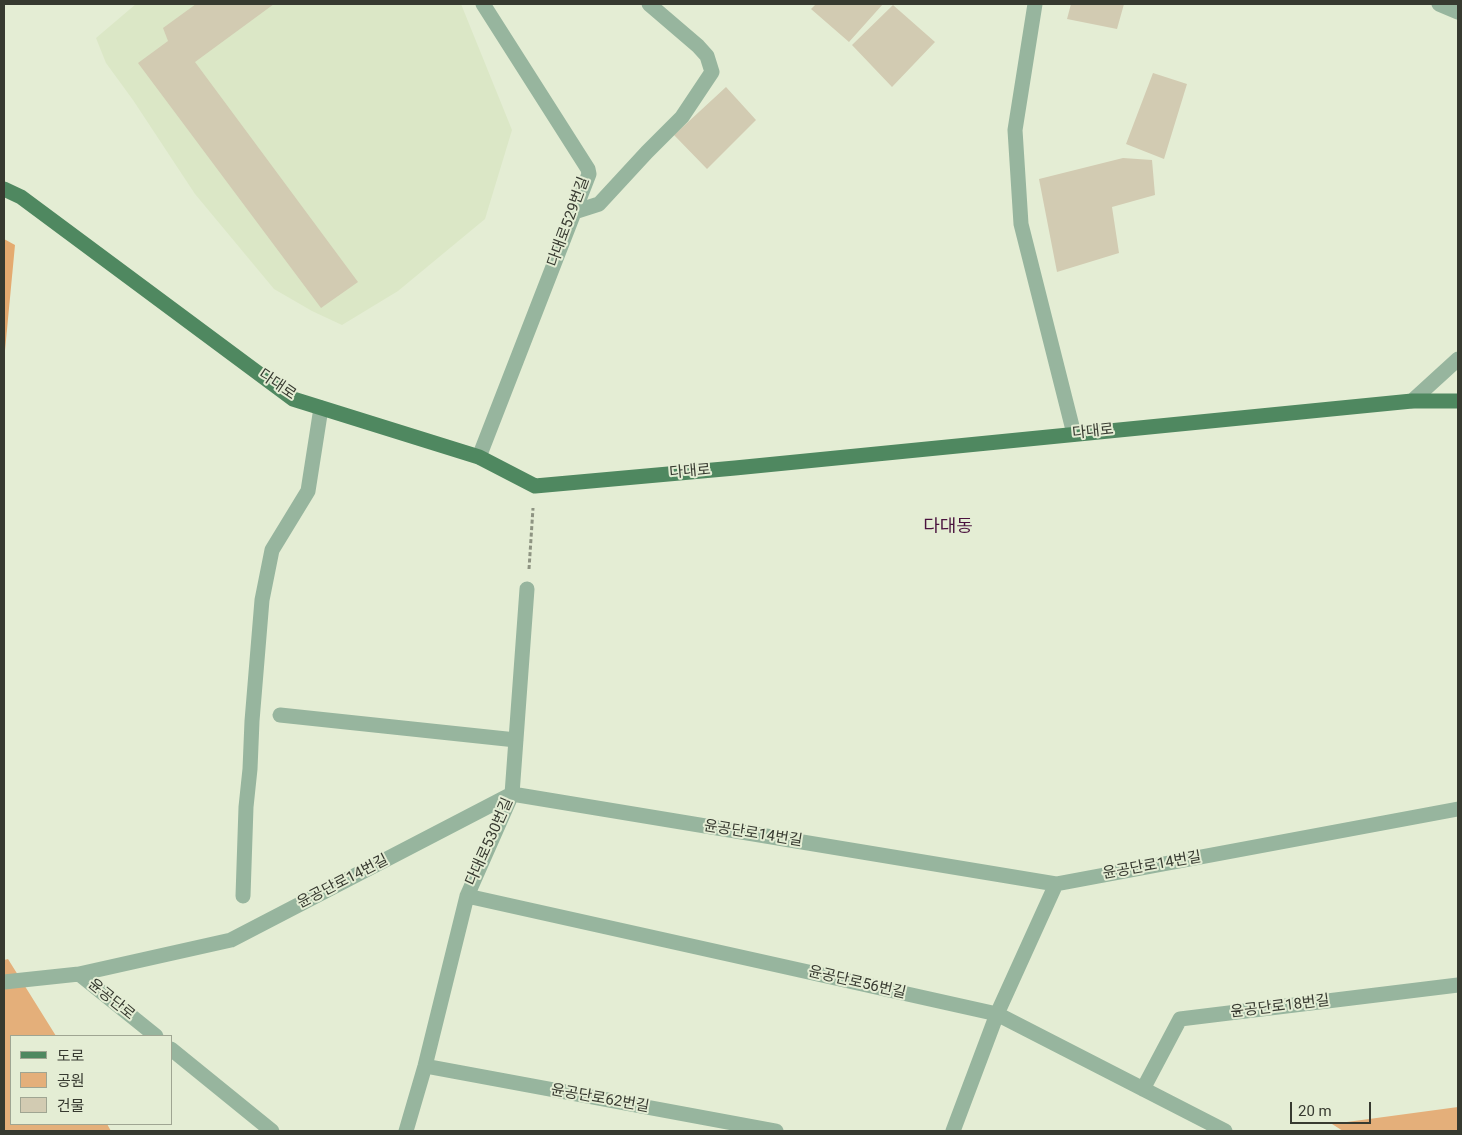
<!DOCTYPE html>
<html>
<head>
<meta charset="utf-8">
<style>
	body { margin:0 }
	#map { position:relative; width:1462px; height:1135px; overflow:hidden; background:#e4edd4; font-family:Roboto,"Noto Sans KR",sans-serif }
	canvas { display:block }
	.frame { position:absolute; inset:0; border:5px solid #373a30; pointer-events:none }
	.legend { position:absolute; left:10px; top:1035px; width:162px; height:90px; box-sizing:border-box; background:#e4edd4; border:1px solid #9fa592; margin:0; padding:6px 9px; list-style:none; font-size:15px; color:#373a30 }
	.legend li { display:flex; align-items:center; gap:10px; height:25px }
	.legend b { width:25px; border:1px solid #9fa592 }
	.scale { position:absolute; left:1290px; top:1102px; width:81px; height:22px; box-sizing:border-box; border:2px solid #373a30; border-top:0; padding-left:6px; font-size:15px; line-height:18px; white-space:nowrap; color:#373a30; -webkit-text-stroke:4px #e4edd4; paint-order:stroke }
</style>
</head>
<body>
<div id="map">
<canvas width="1462" height="1135"></canvas>
<div class="frame"></div>
<ul class="legend">
<li><b style="height:6px;background:#4f8860"></b>도로</li>
<li><b style="height:14px;background:#e4af7a"></b>공원</li>
<li><b style="height:14px;background:#d2cbb2"></b>건물</li>
</ul>
<div class="scale">20 m</div>
</div>
<script>
const ctx = document.querySelector('canvas').getContext('2d');
ctx.lineJoin = 'round';
function fill(path, color) { ctx.fillStyle = color; ctx.fill(path, 'evenodd'); }
function stroke(path, color, width, dash) { ctx.strokeStyle = color; ctx.lineWidth = width; ctx.lineCap = dash ? 'butt' : 'round'; ctx.setLineDash(dash || []); ctx.stroke(path); }
function write(font, color, halo, rows, align = 'center') {
  ctx.font = font + ' Roboto,"Noto Sans KR",sans-serif'; ctx.lineWidth = 4; ctx.setLineDash([]); ctx.textBaseline = 'middle'; ctx.strokeStyle = halo; ctx.fillStyle = color; for (const [text, x, y, turn = 0] of rows) {
    ctx.save(); ctx.translate(x, y); ctx.rotate((+turn || 0) * Math.PI / 180); ctx.textAlign = isNaN(turn) ? turn : align; if (halo) ctx.strokeText(text, 0, 0); ctx.fillText(text, 0, 0); ctx.restore();
  }
}
fill(new Path2D(`
	M136,4H461L512,130L485,219L398,291L342,325L312,311L274,289L195,194L133,100L106,63L96,38Z`), '#dbe7c6');
fill(new Path2D(`
	M8,959L56,1036H11V1124H107L111,1131H4V960Z
	M1458,1107V1131H1343L1332,1124Z`), '#e4af7a');
fill(new Path2D(`
	M4,239L15,245L4,361Z`), '#e4aa6f');
fill(new Path2D(`
	M196,4H274L195,62L358,282L321,308L138,63L168,41L163,28Z
	M816,4H883L849,42L811,9Z
	M1071,4H1124L1117,29L1067,19Z
	M893,5L935,42L892,87L852,45Z
	M1153,73L1187,84L1164,159L1126,144Z
	M726,87L756,120L707,169L674,135Z
	M1123,158L1152,160L1155,195L1112,207L1119,253L1057,272L1039,179Z`), '#d2cbb2');
stroke(new Path2D(`
	M529,569L533,508`), '#8e9482', 3, [4, 2.5]);
stroke(new Path2D(`
	M1035,4L1015,130L1021,224L1074,434
	M1439,4L1458,12
	M574,212L599,204L647,152L682,117L712,72L707,56L698,46L649,4
	M1412,401L1458,359
	M479,457L589,174L588,169L483,4
	M280,715L516,740
	M243,896L246,807L250,769L252,721L262,600L272,550L308,491L321,408
	M467,896L997,1014L1225,1131
	M79,974L156,1036
	M4,982L79,974L231,940L512,794L1056,884L1458,809
	M171,1049L272,1131
	M425,1066L776,1131
	M1143,1089L1180,1019L1458,985
	M406,1131L425,1066L467,896L512,794L527,589
	M953,1131L997,1014L1056,884`), '#97b59e', 15);
stroke(new Path2D(`
	M4,189L21,197L293,399L479,457L535,486L735,468L1412,401H1458`), '#4f8860', 15);
write('15px', '#373a30', '#e4edd4', [
	["다대로529번길",569,222,-70],
	["다대로",277,385,34],
	["다대로",1093,432,-6],
	["다대로",690,472,-5],
	["윤공단로14번길",753,834,9],
	["다대로530번길",490,842,-66],
	["윤공단로14번길",1152,866,-10],
	["윤공단로14번길",343,882,-27],
	["윤공단로56번길",857,983,13],
	["윤공단로",111,1000,39],
	["윤공단로18번길",1280,1007,-7],
	["윤공단로62번길",600,1099,10]
]);
write('18px', '#4a133e', '#e4edd4', [
	["다대동",948,527]
]);
</script>
</body>
</html>
